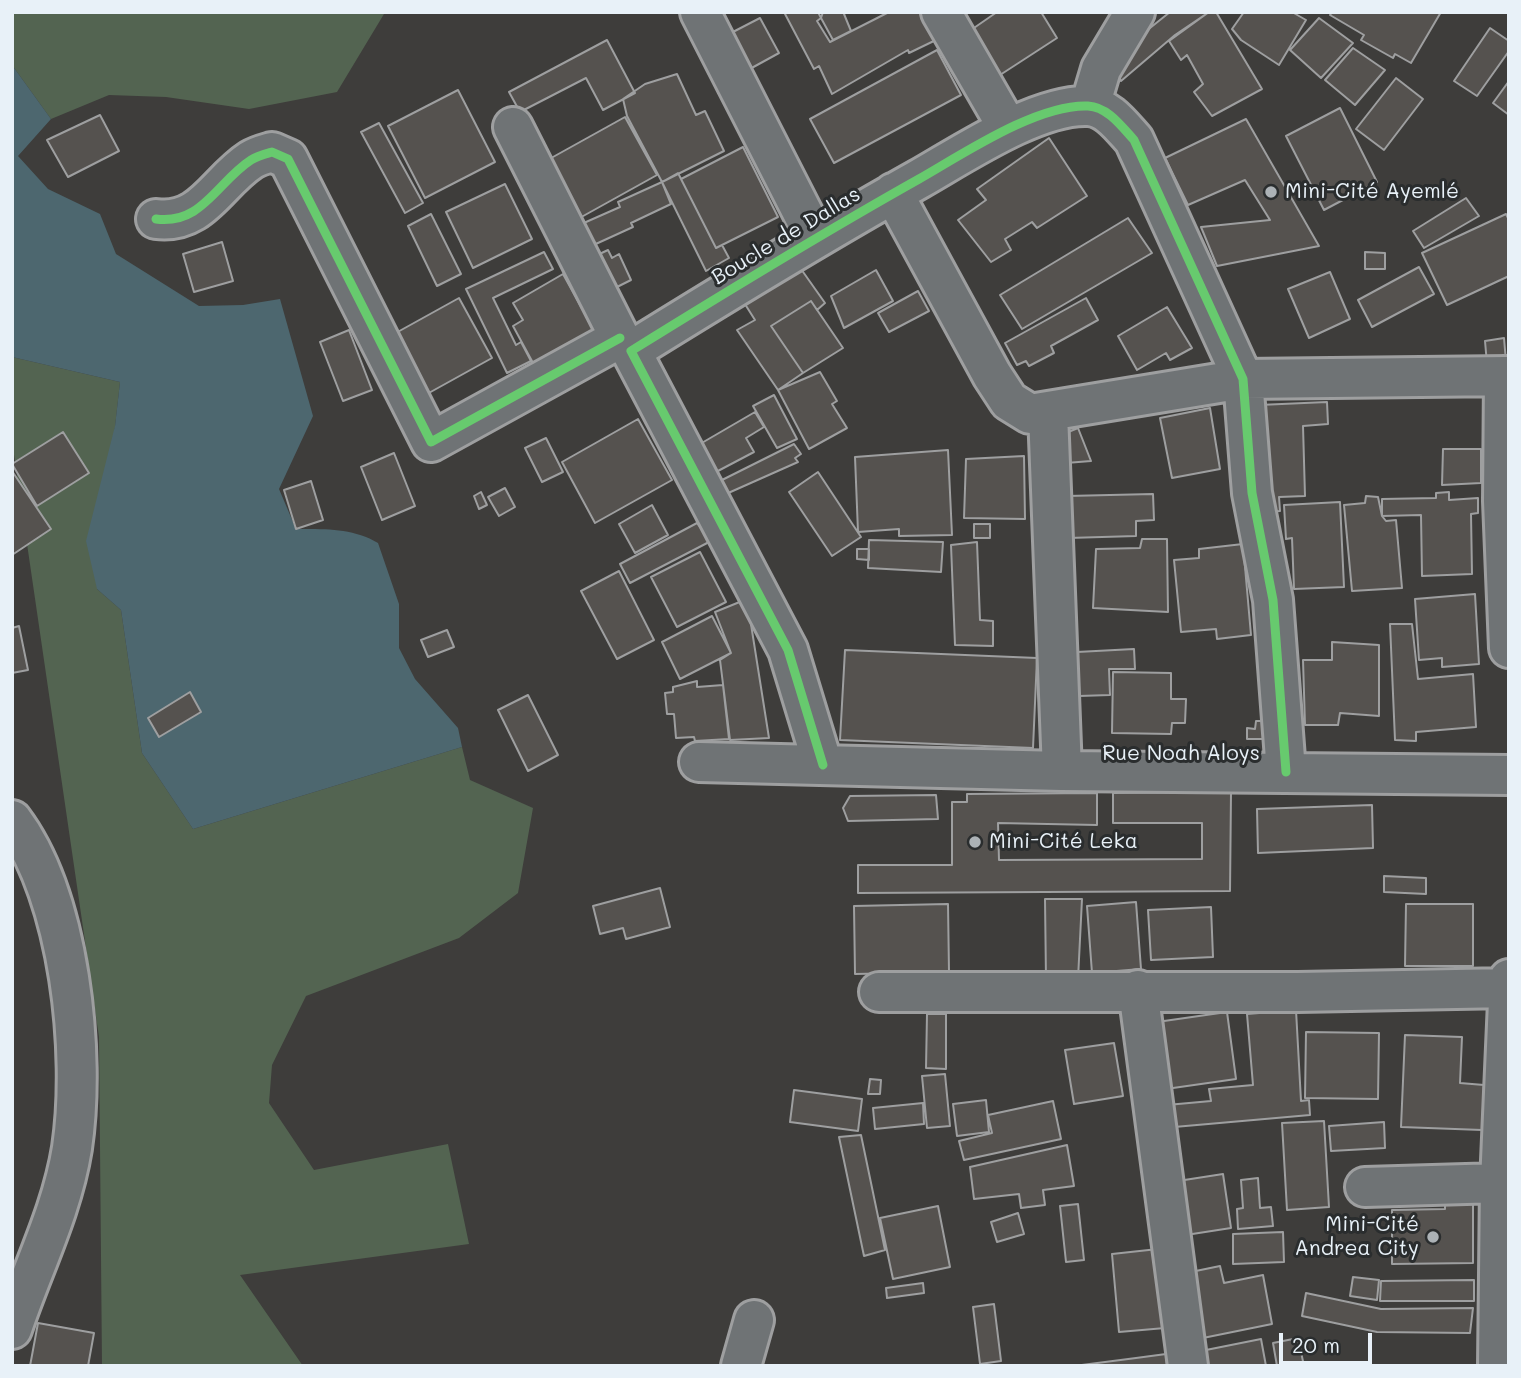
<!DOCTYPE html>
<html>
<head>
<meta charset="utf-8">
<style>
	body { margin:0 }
	#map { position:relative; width:1521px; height:1378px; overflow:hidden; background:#3e3d3b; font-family:Mali,sans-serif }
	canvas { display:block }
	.frame { position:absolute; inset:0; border:14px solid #e8f1f8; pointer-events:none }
	.scale { position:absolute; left:1279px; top:1333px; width:93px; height:32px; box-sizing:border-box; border:4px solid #e8f1f8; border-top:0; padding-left:9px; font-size:21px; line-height:24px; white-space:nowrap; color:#e8f1f8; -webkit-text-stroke:5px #2a2d2e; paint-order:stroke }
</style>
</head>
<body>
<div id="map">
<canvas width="1521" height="1378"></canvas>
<div class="frame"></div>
<div class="scale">20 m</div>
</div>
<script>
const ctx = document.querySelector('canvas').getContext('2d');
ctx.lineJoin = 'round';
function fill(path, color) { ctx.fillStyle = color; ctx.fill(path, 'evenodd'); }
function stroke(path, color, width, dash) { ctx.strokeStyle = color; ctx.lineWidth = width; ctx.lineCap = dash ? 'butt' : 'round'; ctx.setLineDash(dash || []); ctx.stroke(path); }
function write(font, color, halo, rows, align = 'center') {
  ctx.font = font + ' Mali,sans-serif'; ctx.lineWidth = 6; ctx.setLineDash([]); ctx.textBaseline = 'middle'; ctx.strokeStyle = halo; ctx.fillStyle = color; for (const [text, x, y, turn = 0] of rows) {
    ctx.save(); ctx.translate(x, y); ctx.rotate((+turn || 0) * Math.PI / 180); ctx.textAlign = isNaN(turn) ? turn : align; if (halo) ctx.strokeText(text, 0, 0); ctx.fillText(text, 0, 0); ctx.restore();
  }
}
fill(new Path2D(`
	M12,12H384V14L337,92L249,109L166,97L109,95L51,119L12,65Z
	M12,357L120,382L97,589L121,610L142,753L193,829L462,747L470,780L533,808L518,893L459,938L306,996L272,1065L269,1103L314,1170L448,1144L469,1244L240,1275L303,1366H102L99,1037L12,441Z`), '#536451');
fill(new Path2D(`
	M12,65L51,119L18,156L48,189L100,214L116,254L199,306L243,305L280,299L313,416L279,489L296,529C325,529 353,528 378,543L399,604V648L415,679L458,728L462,747L193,829L142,753L121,610L97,589L86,541L115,426L120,382L12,357Z`), '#4d676f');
const building = new Path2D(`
	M784,12H818L821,18L817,21L830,42L889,12H925L940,38L909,53L908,50L832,94L819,66L814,69Z
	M823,12H847L844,14L851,31L833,40L821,18Z
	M997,12H1041L1057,38L1000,75L971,30Z
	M1170,12H1209L1175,35L1121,81L1110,60Z
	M1209,12H1216L1262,89L1212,116L1194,92L1203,84L1187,55L1181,60L1169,41Z
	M1244,12H1292L1306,20L1279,65L1241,40L1232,29Z
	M1332,12H1441L1411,63L1395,54L1393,58L1361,40L1364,35L1330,15Z
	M760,18L779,53L748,70L729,34Z
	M1319,18L1353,43L1321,78L1290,50Z
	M1490,28L1509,41V51L1477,96L1454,81Z
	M607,40L635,93L603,110L586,78L520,112L509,92Z
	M1353,48L1385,70L1355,105L1325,80Z
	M937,50L961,95L834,163L810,119Z
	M677,74L696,115L705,111L724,151L662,182L627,116L623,99L645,84Z
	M1396,78L1423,99L1384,150L1356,129Z
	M1509,81V115L1493,103Z
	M458,90L495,162L425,198L388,126Z
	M1340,108L1377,182L1324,210L1286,136Z
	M100,115L119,151L68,177L47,140Z
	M625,117L657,175L576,220L544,162Z
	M1246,119L1319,246L1217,266L1201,227L1270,220L1245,180L1188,205L1165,158Z
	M379,123L423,203L405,213L361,132Z
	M1049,138L1087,196L1037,228L1032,222L1005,239L1011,250L991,262L958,220L986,200L977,189Z
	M743,147L778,217L716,248L681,179Z
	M678,173L716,248L722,245L729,258L706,271L662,182Z
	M662,182L671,204L631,223L633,227L587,248L577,226L620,207L618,202Z
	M505,184L532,239L473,268L446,212Z
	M1466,198L1479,216L1424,248L1413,231Z
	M431,214L461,274L437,286L408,226Z
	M1506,214L1509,220V276L1447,305L1422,253Z
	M1128,218L1152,253L1022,329L1000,295Z
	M222,242L233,281L194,292L183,254Z
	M608,250L612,258L619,254L631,280L609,291L593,257Z
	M544,252L553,269L493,298L516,345L521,342L531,361L507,373L466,289Z
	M1365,252L1385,253V269H1365Z
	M1419,267L1434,294L1372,327L1358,300Z
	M801,269L825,303L817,310L811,301L771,326L803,373L778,390L737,330L755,320L743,301Z
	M876,270L893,301L844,328L831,296Z
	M1330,272L1350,319L1309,338L1288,289Z
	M563,274L600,341L539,374L513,326L523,320L513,303Z
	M918,291L929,311L889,332L878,313Z
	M459,298L492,358L427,394L394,334Z
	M1086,298L1098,320L1051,346L1054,353L1029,366L1026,361L1017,365L1005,343Z
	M811,301L843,348L803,373L771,326Z
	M1167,307L1192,348L1170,360L1166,353L1137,370L1118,336Z
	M349,330L372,390L343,401L320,342Z
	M1504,338L1506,362L1487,364L1485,341Z
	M820,372L837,401L832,404L847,428L809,449L778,390Z
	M774,395L797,439L777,448L753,406Z
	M1327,402L1328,424L1303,426L1305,496L1279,497L1280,511L1264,512L1259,405Z
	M1210,408L1220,469L1172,478L1160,418Z
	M755,412L764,427L746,438L754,452L716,472L700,444Z
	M638,419L672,480L595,523L562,462Z
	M1078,428L1091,461L1066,463L1061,435Z
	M63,432L89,473L37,506L12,464Z
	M546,438L563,472L542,482L525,448Z
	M794,444L801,454L795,458L798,462L726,494L720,481Z
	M1443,449H1481V483L1442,485Z
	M948,450L952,535L899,536V529L858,532L855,457Z
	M394,453L415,506L382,520L361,467Z
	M1024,456L1025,519L964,518L966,459Z
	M12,471L51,529L12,555Z
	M818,472L861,537L832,556L789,492Z
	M311,481L323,520L296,529L284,490Z
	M505,488L515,507L499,516L488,497Z
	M481,492L487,505L479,509L474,496Z
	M1449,492V500L1478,498V513L1471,514L1472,574L1422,576L1421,515L1382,516V499L1436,498V493Z
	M1153,494L1154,520L1136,521V536L1068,538L1067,496Z
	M1366,496L1378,497L1382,516L1386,521L1396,520L1402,588L1352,591L1344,505L1365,503Z
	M1340,502L1344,587L1294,589L1292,538L1286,539L1284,505Z
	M652,505L668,535L635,553L619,524Z
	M697,523L711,541L630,583L620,564Z
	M974,524H990V538H974Z
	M1142,539H1167L1168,612L1093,608L1096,549L1140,548Z
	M869,540L943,542L941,572L868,568Z
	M977,542L980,620L993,621V646L955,645L951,545Z
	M1243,544L1251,635L1217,639L1216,629L1181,632L1174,560L1199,558V549Z
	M857,549H869V560L857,559Z
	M700,552L726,602L677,627L651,577Z
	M619,571L654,640L617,659L581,591Z
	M1475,594L1479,664L1442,667V658L1419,660L1415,599Z
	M747,599L769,738L730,740L720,660L731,653L715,612Z
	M712,616L731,653L680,679L662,642Z
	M1390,624H1412L1418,679L1473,674L1476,727L1416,732V741L1395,740Z
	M19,626L28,670L12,673V628Z
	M447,630L454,647L428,657L421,640Z
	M1332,642L1379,645V716L1340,713L1338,725H1305L1303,660H1332Z
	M1134,649L1135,669H1109L1110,695L1079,696L1077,652Z
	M845,650L1037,658L1033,748L840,740Z
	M1113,672L1171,673V699H1186L1185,723H1172L1171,734L1112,733Z
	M697,681V687L723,685L729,739L695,741L694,737L676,738L674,714H667L665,693L673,692V687Z
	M190,692L201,712L159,737L148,718Z
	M528,695L558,755L528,771L498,710Z
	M1256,721H1267V739H1247V728L1255,729Z
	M1231,792L1230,891L858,893V865H952V802H967V794L1097,793V825L998,823L999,860L1202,859V823H1113V793Z
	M936,795L938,819L848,821L843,808L850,796Z
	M1372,805L1373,848L1258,853L1257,809Z
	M1384,876L1426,878V894L1384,892Z
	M660,888L670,927L626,939L623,928L600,934L593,906Z
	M1045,899H1082L1078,979L1046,980Z
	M1136,902L1141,969L1092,973L1087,906Z
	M948,904L949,972L855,974L854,906Z
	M1406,904H1473V966H1405Z
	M1211,907L1213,957L1151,960L1148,910Z
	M1296,1010L1301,1101L1309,1100L1310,1115L1163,1128L1167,1105L1211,1101L1209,1089L1253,1085L1247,1014Z
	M1227,1012L1236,1079L1159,1090L1150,1023Z
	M927,1014H946V1069L926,1068Z
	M1306,1032L1379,1033L1378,1099L1305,1098Z
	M1405,1035L1462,1037L1460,1083L1484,1085L1482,1130L1401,1127Z
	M1114,1043L1123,1096L1074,1104L1065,1050Z
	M945,1074L950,1126L927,1128L922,1076Z
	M870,1079L881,1080L880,1094H868Z
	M794,1090L862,1099L858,1131L790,1122Z
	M986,1100L989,1132L957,1136L953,1104Z
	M1053,1101L1061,1139L964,1160L959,1141L992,1133L988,1115Z
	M923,1103L924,1124L875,1129L873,1108Z
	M1324,1121L1329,1207L1287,1210L1282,1123Z
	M1384,1122L1385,1148L1331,1151L1329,1126Z
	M861,1135L885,1250L864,1256L839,1137Z
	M1067,1145L1074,1186L1043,1190L1045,1205L1021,1208L1019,1194L974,1199L970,1167Z
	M1223,1174L1231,1228L1173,1237L1165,1183Z
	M1258,1178L1260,1208L1271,1207L1273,1226L1238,1229L1237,1209L1243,1208L1241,1180Z
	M1445,1193H1473V1263L1392,1264V1210L1445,1209Z
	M1078,1204L1084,1260L1066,1262L1060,1206Z
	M938,1206L950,1267L893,1279L880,1218Z
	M1018,1213L1024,1234L997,1242L991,1222Z
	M1283,1232L1284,1262L1233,1264V1234Z
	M1158,1249L1165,1328L1119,1332L1112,1254Z
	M1220,1266L1224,1283L1263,1275L1272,1324L1198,1339L1186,1273Z
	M1353,1277L1379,1280L1377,1300L1350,1296Z
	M1474,1280V1301H1380L1381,1281Z
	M923,1283L924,1293L887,1298L886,1288Z
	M1306,1293L1381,1309L1473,1308L1470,1333L1377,1332L1302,1316Z
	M994,1304L1001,1361L980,1364L973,1307Z
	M38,1323L94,1333L88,1366H30Z
	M1298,1338L1304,1366H1277L1273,1343Z
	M1261,1339L1266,1366H1193L1191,1353Z
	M1166,1354L1167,1366H1074L1136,1358Z`);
fill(building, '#55524f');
stroke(building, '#9e9fa0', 2);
const minor = new Path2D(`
	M700,12L815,237
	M941,12L1008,128
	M1090,106L1101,69L1135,12
	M513,127L620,338L631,351
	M893,193L992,375L1009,401L1030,414L1243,379L1509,376
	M156,219C202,225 217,182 251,160C257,156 265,154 272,152L288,159L431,442L620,338
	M1504,376L1503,501L1509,648
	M1048,413L1062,771
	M699,762L1062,771L1509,775
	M823,765L788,650L631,351C726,292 821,234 919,179C963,154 1037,104 1088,106C1108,107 1122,127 1134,140L1243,379L1252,493L1273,600L1286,772
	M12,820C70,897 86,1054 72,1148C62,1211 32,1269 12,1329
	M1138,990L1188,1366
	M879,992H1298L1509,988
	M1365,1187L1500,1183
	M741,1366L754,1320
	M1498,1366L1500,1183L1509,979`);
stroke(minor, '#9e9fa0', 44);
stroke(minor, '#6f7375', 38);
stroke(new Path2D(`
	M156,219C202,225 217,182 251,160C257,156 265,154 272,152L288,159L431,442L620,338
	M823,765L788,650L631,351C726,292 821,234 919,179C963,154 1037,104 1088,106C1108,107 1122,127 1134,140L1243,379L1252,493L1273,600L1286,772`), '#67ca6e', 9);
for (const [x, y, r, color] of [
	[1271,192,7,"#acb2b6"],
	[975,842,7,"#acb2b6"],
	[1433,1237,7,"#acb2b6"]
]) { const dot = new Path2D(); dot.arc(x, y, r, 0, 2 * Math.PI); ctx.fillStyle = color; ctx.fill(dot); stroke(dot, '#2a2d2e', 2.5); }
write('21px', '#e8f1f8', '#2a2d2e', [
	["Mini-Cité Ayemlé",1285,192],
	["Mini-Cité Leka",989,842],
	["Mini-Cité",1419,1225,"right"],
	["Andrea City",1419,1249,"right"]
], 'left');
write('21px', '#e8f1f8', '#2a2d2e', [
	["Boucle de Dallas",786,236,-31],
	["Rue Noah Aloys",1181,754]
]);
</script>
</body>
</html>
